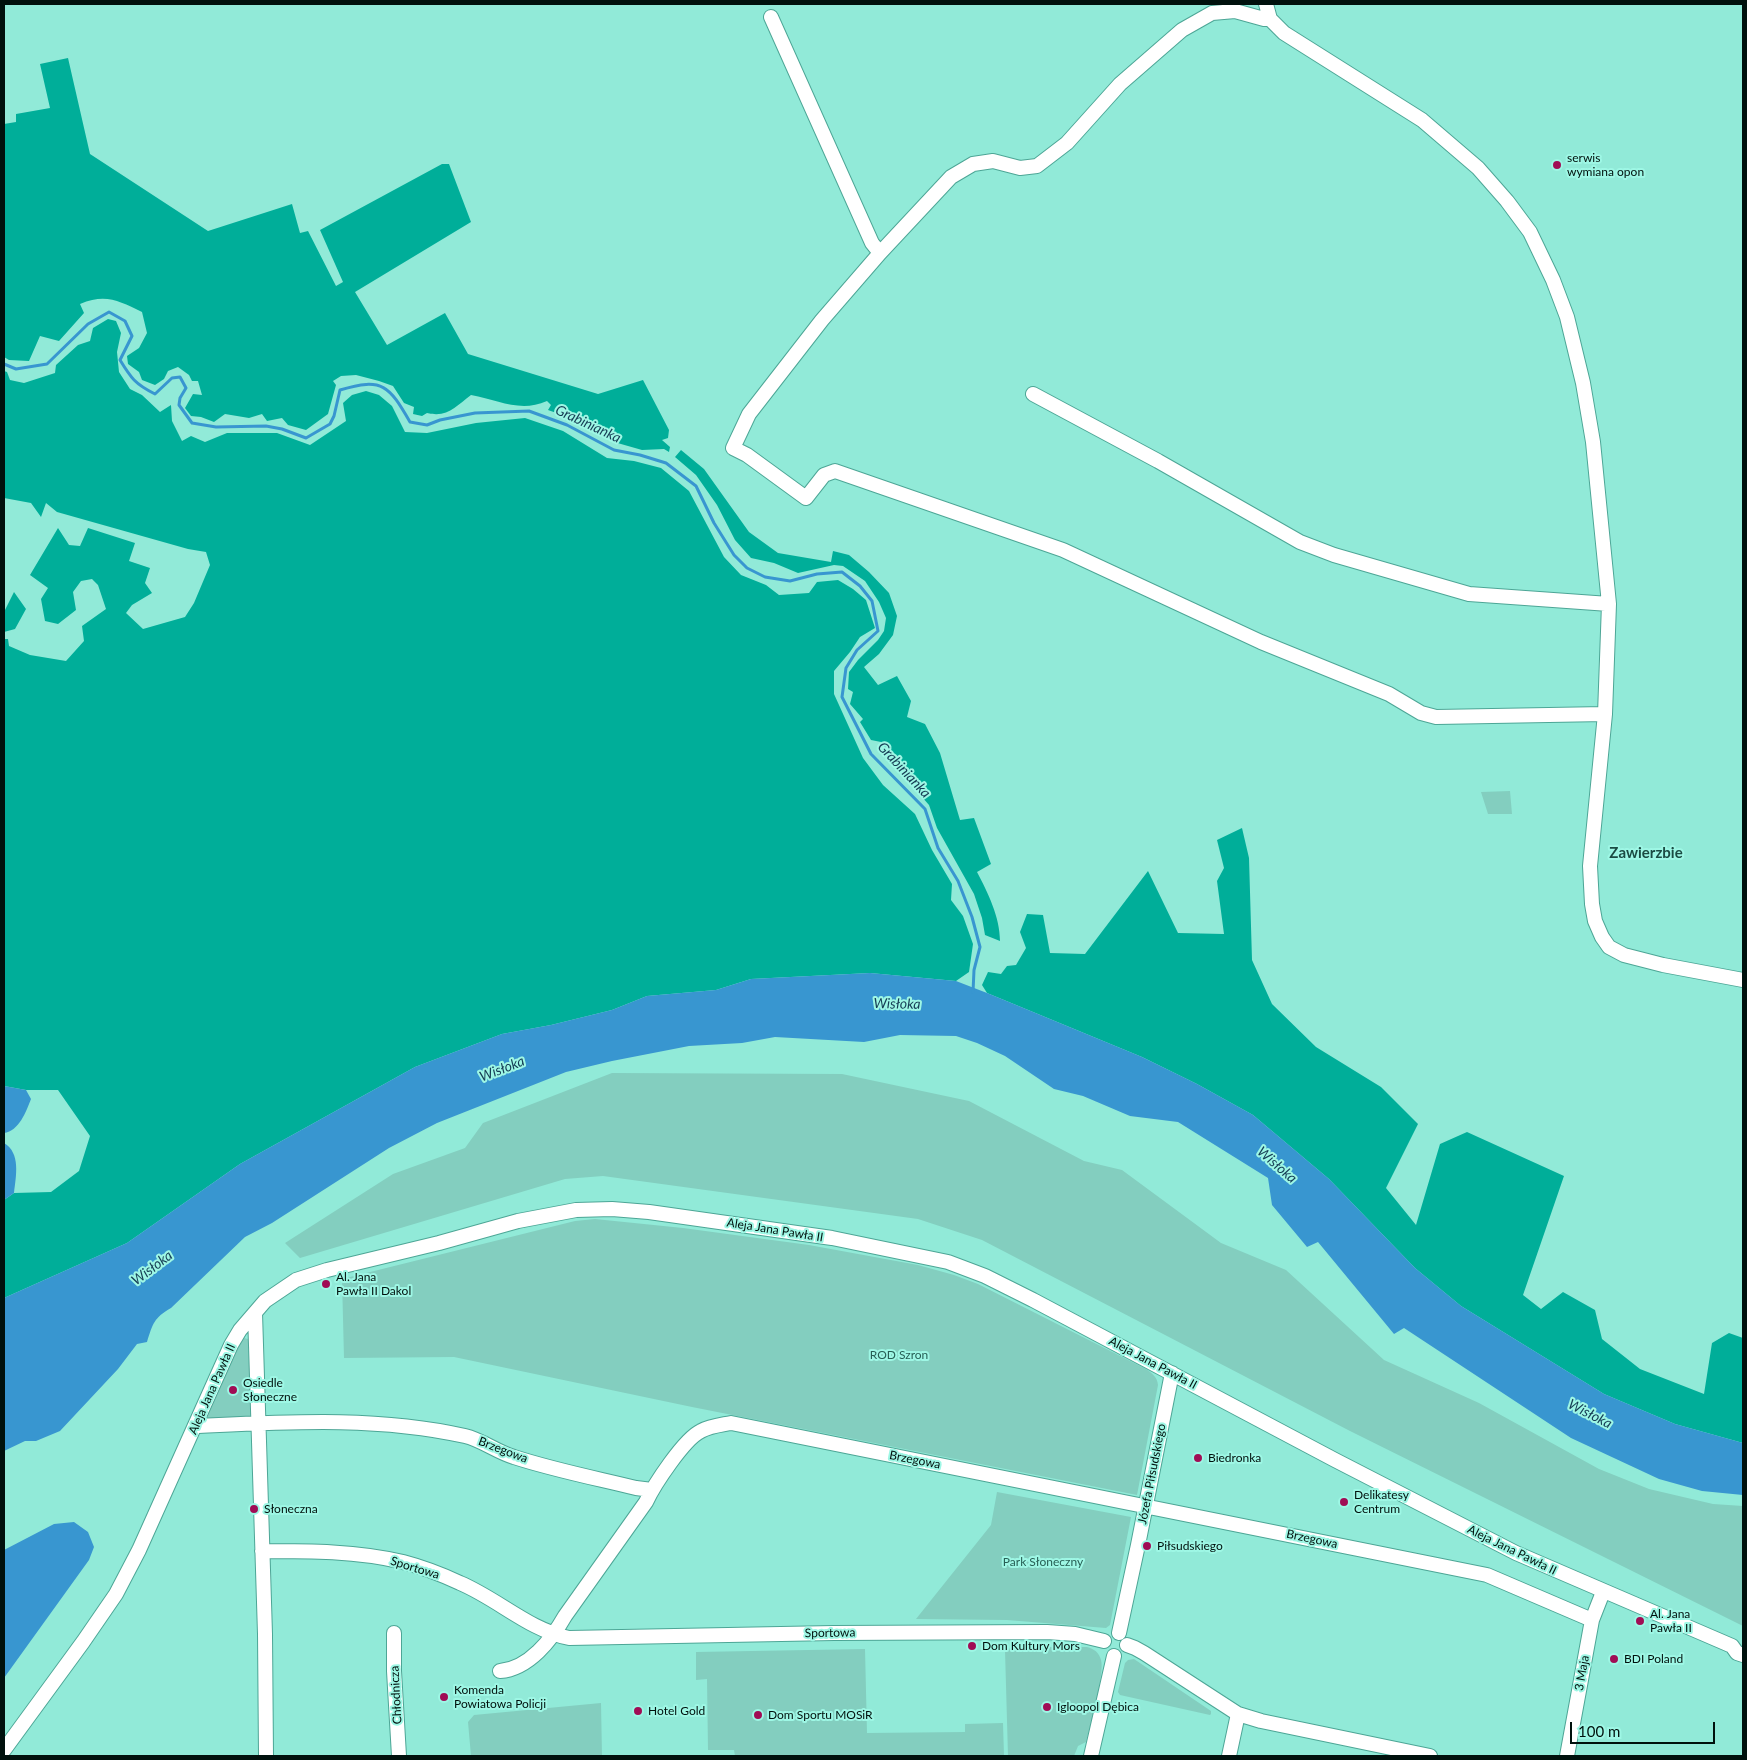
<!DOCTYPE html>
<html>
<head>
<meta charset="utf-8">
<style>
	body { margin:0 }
	#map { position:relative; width:1747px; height:1760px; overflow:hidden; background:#91ead8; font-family:Lato,sans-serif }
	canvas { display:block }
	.frame { position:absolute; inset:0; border:5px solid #00110d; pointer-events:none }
	.scale { position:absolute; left:1570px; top:1722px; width:145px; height:22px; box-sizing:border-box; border:2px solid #00110d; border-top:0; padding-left:6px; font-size:15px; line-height:18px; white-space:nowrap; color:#00110d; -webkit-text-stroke:4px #9ef7e5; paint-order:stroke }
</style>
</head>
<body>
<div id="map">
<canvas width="1747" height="1760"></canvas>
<div class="frame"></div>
<div class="scale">100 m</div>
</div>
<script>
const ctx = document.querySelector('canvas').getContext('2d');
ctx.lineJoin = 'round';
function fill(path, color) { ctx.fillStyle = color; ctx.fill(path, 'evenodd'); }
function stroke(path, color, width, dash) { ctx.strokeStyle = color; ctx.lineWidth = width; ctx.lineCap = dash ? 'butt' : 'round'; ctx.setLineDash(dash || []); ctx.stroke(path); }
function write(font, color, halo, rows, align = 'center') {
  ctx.font = font + ' Lato,sans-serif'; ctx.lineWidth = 4; ctx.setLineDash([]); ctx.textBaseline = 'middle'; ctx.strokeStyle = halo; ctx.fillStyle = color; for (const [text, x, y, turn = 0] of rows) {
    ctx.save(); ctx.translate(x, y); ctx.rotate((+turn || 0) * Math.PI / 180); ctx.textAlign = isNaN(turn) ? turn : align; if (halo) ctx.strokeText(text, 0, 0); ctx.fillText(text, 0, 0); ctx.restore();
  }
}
fill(new Path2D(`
	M1510,791L1512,814H1488L1481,792Z
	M612,1073L842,1074L969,1101L1084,1161L1122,1170L1221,1243L1286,1270L1384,1360L1479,1403L1599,1469L1649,1489L1713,1504L1743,1506V1626L1350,1431L982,1240L918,1219L603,1176L565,1179L300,1258L285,1243L393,1174L465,1148L483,1123Z
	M595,1219L683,1228L809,1245L918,1265L954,1275L978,1284L1146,1369C1153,1374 1157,1377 1158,1385L1137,1495L692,1407L454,1357L344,1358L342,1279L575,1221Z
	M244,1338L248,1339L251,1414L248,1419H208L206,1415L234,1354Z
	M997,1492L1131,1517L1110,1625L1106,1628L1007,1620L916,1619L991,1525Z
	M1014,1647H1087C1094,1649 1099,1652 1101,1660C1105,1673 1090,1726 1086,1742L1078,1746L1074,1756H1008L1005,1650Z
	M865,1649L867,1733L965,1732V1724L1003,1723L1004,1756H735L734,1750H708L707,1679L696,1680V1652Z
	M1134,1659L1211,1711V1714L1210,1715L1120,1695L1118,1692L1125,1663L1128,1660Z
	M601,1703L602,1756H471L468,1722L474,1715Z`), '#83cebf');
fill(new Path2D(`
	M68,58L90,154L208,231L292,204L300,233L308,231L336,286L343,282L320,230L442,164H449L471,222L355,292L387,345L445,313L468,354L598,394L643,380L669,430L668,438L662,440L670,447L669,452L664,449L642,450L614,442L576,420L548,410L551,405L547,401C520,413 499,400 471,395C456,406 448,418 427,413L422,416L413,414L414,407L404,403L393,386L379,381L356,375L341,376L333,381L336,385L328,414L306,430L288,425L282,418L267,421L262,414L249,418L225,414L214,422L201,417L191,416L185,408L193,394L202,395L198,381H192L189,375L178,367L168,371L164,379L155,385L142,380L139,372L128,364L127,356L139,348L147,333L142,312C119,301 106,293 80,304L84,313L59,341L40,336L29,361L9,360L4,357V124L16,122V114L50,108L40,64Z
	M108,319L116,321L121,333L117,352L119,372L130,389L142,395L160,412L171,405L172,421L182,441L191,436L205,442L227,433H277L310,445L346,421L343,403L352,395L366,391L379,395L392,406L405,432L427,433L476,423L525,418L563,431L607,458L634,461L661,468L689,491L724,557L741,575L766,585L779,595L809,593L817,582L838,580L853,589L866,600L875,628L860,637L850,652L834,671V694L863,758L883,785L915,814L932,850L952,884L951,900L963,916L973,944L969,972L956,981L870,973L751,979L716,990L647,996L612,1010L551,1025L502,1034L415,1067L240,1164L127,1243L4,1298V1200L14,1193L51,1192L79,1171L90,1136L58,1090H26L4,1086V639H8L9,646L30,655L66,661L84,641L82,626L106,609L98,585L92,579L81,581L73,592L76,610L58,624L45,621L41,599L48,588L30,575L58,528L69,545L80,546L88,528L135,543L129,561L150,568L145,583L152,593L132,605L126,613L143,629L185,617L194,603L210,565L206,552L188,549L57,512L46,503L41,517L31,503L4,498V371L7,372L10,380L24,383L55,373L56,365L78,345L90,341L93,328Z
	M681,450L704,469L749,532L778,553L831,562L833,551L849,555L869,572L889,593L897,616L893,635L879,654L864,667L878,685L897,676L911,701L907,717L925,724L940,753L960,820L974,818L991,864L977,872C988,893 1000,917 1000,941L985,935L982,918L974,894L937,828L929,805L894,765L881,742L871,740L860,722L863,719L850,704L853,692L848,689L849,672L858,660L878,640L884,631L886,618L879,602L865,581L843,566L834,565L798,573L774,563L751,558L735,540L717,505L696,475L675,457Z
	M14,592L26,609L15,629L4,632V612Z
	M1242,828L1249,858L1252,960L1272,1004L1316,1047L1381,1087L1418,1124L1386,1188L1416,1225L1440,1144L1467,1132L1564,1176L1523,1295L1541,1309L1563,1292L1595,1310L1602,1339L1640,1369L1704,1394L1712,1343L1729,1333L1743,1338V1443L1675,1424L1604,1394L1461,1306L1415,1268L1329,1179L1253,1115L1197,1084L1142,1057L987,993L982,985L988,972L1001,974L1007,966L1016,965L1026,948L1020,932L1027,914L1043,915L1050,953L1085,954L1148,871L1178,933L1224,934L1217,881L1224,868L1217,840Z`), '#00ae99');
fill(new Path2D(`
	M870,973L956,981L987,993L1142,1057L1197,1084L1253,1115L1329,1179L1415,1268L1461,1306L1604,1394L1675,1424L1743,1443V1495L1702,1491L1659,1479L1571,1438L1404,1328L1394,1334L1318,1242L1307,1247L1272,1205L1268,1178L1178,1122L1130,1116L1083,1096L1054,1089L1005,1056L977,1043L956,1036L900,1035L864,1042L775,1037L742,1043L689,1046L612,1061L566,1072L437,1123L389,1148L272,1223L245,1237L171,1308C154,1318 153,1323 147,1342L137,1344L118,1369L60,1431L36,1441H25L4,1451V1298L127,1243L240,1164L415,1067L502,1034L551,1025L612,1010L647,996L716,990L751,979Z
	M4,1086L26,1090L31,1099C26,1112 19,1131 4,1133Z
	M4,1143C21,1153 16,1176 14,1193L4,1200Z
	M74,1522L88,1532L94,1547L89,1560L4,1678V1550L54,1524Z`), '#3896d0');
stroke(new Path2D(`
	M4,364L16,369L47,364L88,324L109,312L125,321L132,336L120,360C131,378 135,384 155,394L172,378L180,377L186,388L180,398L179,405L192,423L216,427L266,426L282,429L306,438L330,424L334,416L340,390C383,377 389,386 410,422L427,425L440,420L475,413L529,411L567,425L614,450L640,455L666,463L696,486L714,523L734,555L747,568L765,577L790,581L817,574L842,572L860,586L872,601L878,631L857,650L846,668L842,697L871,754L925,809L938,848L958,881L972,917L980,947L974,970L973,992`), '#3896d0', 3);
const minor = new Path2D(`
	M1266,4L1270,19L1284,33L1422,120L1478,168L1507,201L1530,232L1553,280L1567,317L1583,383L1593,442L1609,604L1605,714L1590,866L1592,904L1595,921L1602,937L1609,947L1624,955L1663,965L1743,980
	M771,17L872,243L880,253
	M1270,19H1264L1235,11L1212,13L1182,30L1120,84L1067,143L1037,166L1020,168L993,161L973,164L951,177L880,253L822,320L749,414L733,448L747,455L806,498L824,475L835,471L1063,550L1261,642L1389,694L1421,713L1436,717L1605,714
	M1033,394L1158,461L1300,542L1334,555L1469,594L1609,604
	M255,1313L265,1634L266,1756
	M195,1426C285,1422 377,1416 465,1436C482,1440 497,1452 514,1457C554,1470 595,1478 636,1488L652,1490
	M262,1551C309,1551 357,1551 403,1562C422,1567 443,1575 460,1583C498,1599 529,1630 569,1638L834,1633L1047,1632L1075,1634L1104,1641
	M394,1633V1671L399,1756
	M1119,1633L1138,1545L1172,1373
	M1127,1645L1135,1648L1144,1653L1238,1714L1261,1721L1430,1756
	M500,1671C529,1669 552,1639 565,1616L646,1502C654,1485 684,1439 701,1431C710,1426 721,1425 731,1423L1487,1575L1592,1620
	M4,1750L83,1642L116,1594L139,1550L231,1345L240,1330L265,1301L296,1280L327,1270L439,1243L518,1221L576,1210L612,1209L649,1212L832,1238L948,1262L985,1276L1033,1300L1335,1460L1516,1553L1732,1646L1737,1653L1743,1655
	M1091,1756L1114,1656
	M1229,1756L1238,1714
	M1567,1756L1592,1620L1603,1592`);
stroke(minor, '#4da696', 16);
stroke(minor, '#fff', 14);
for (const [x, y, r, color] of [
	[1557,165,5,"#a00d55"],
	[326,1284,5,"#a00d55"],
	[233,1390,5,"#a00d55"],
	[1198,1458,5,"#a00d55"],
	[1344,1502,5,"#a00d55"],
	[254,1509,5,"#a00d55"],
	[1147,1546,5,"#a00d55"],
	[1640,1621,5,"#a00d55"],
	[972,1646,5,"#a00d55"],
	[1614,1659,5,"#a00d55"],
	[444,1697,5,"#a00d55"],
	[1047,1707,5,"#a00d55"],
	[638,1711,5,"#a00d55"],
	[758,1715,5,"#a00d55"]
]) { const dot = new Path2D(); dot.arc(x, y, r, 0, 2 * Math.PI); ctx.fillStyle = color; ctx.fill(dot); stroke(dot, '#9ef7e5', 2); }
write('12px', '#00110d', '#9ef7e5', [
	["serwis",1567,158],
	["wymiana opon",1567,172],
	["Al. Jana",336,1277],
	["Pawła II Dakol",336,1291],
	["Osiedle",243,1383],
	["Słoneczne",243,1397],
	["Biedronka",1208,1458],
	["Delikatesy",1354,1495],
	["Centrum",1354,1509],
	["Słoneczna",264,1509],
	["Piłsudskiego",1157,1546],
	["Al. Jana",1650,1614],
	["Pawła II",1650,1628],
	["Dom Kultury Mors",982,1646],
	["BDI Poland",1624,1659],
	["Komenda",454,1690],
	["Powiatowa Policji",454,1704],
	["Igloopol Dębica",1057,1707],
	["Hotel Gold",648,1711],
	["Dom Sportu MOSiR",768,1715]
], 'left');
write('12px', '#00110d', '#9ef7e5', [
	["Aleja Jana Pawła II",775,1230,9],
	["Aleja Jana Pawła II",1153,1363,28],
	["Aleja Jana Pawła II",212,1389,-66],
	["Brzegowa",503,1450,21],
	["Brzegowa",915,1460,11],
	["Józefa Piłsudskiego",1152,1474,-79],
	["Brzegowa",1312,1539,12],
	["Aleja Jana Pawła II",1512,1550,26],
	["Sportowa",415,1568,17],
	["Sportowa",830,1633,-1],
	["3 Maja",1582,1673,-80],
	["Chłodnicza",396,1695,-93]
]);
write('12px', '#275f55', '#9ef7e5', [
	["ROD Szron",899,1355],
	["Park Słoneczny",1043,1562]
]);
write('italic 14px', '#153c54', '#9ef7e5', [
	["Grabinianka",588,424,25],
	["Grabinianka",904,770,47],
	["Wisłoka",897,1004,1],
	["Wisłoka",502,1069,-21],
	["Wisłoka",1277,1165,41],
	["Wisłoka",152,1268,-37],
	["Wisłoka",1590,1414,27]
]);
write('bold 15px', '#1b4b43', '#9ef7e5', [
	["Zawierzbie",1646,853]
]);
</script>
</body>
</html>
